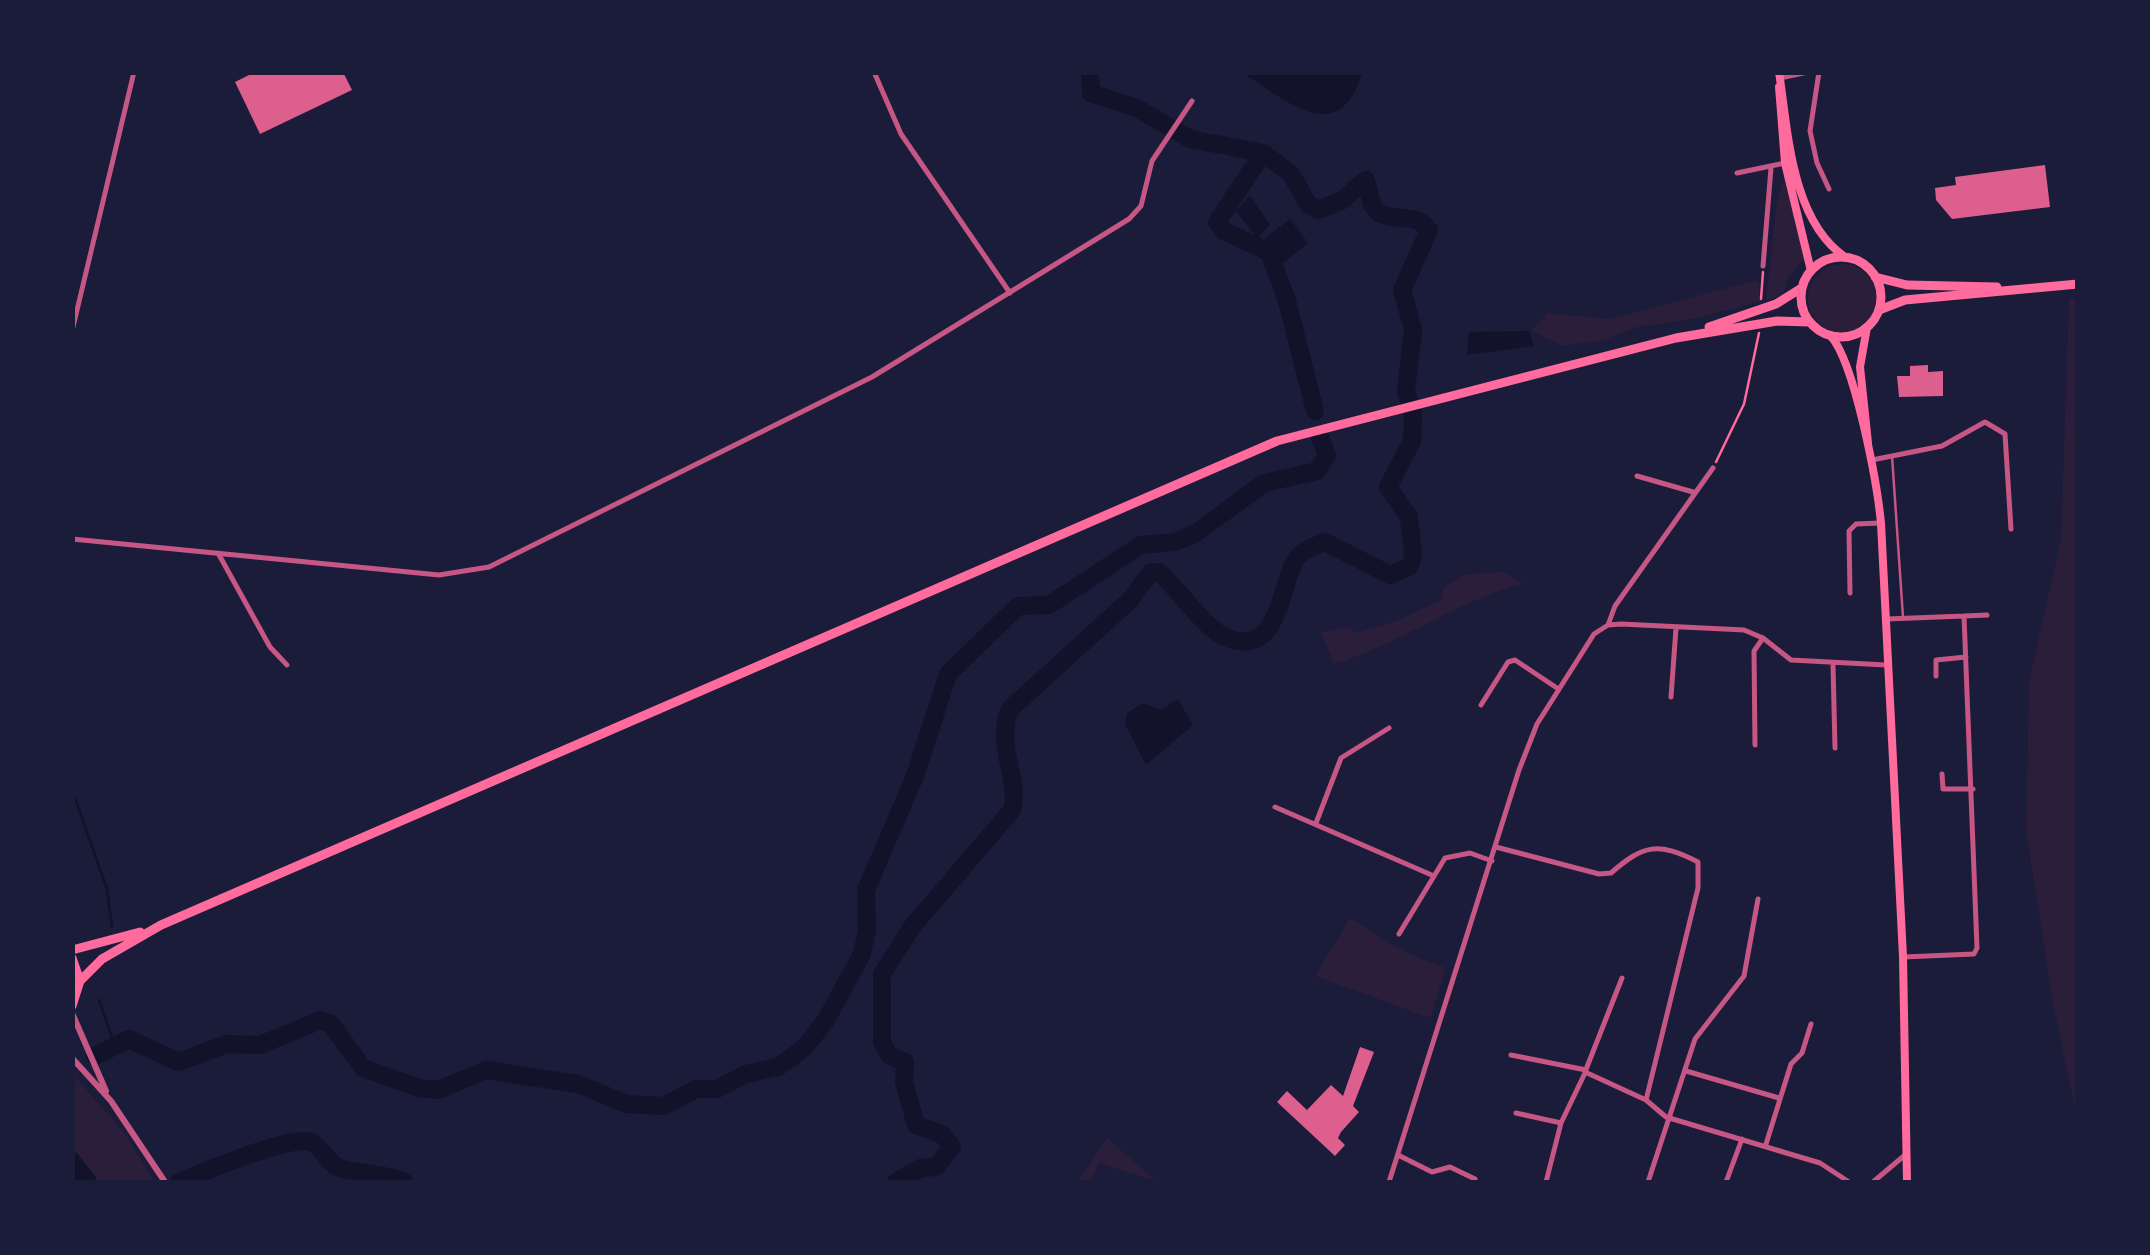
<!DOCTYPE html>
<html>
<head>
<meta charset="utf-8">
<style>
	body { margin:0 }
	#map { position:relative; width:2150px; height:1255px; overflow:hidden; background:#1b1b3a; font-family:"Roboto Serif",serif }
	canvas { display:block }
	.frame { position:absolute; inset:0; border:75px solid #1b1b3a; pointer-events:none }
</style>
</head>
<body>
<div id="map">
<canvas width="2150" height="1255"></canvas>
<div class="frame"></div>
</div>
<script>
const ctx = document.querySelector('canvas').getContext('2d');
ctx.lineJoin = 'round';
function fill(path, color) { ctx.fillStyle = color; ctx.fill(path, 'evenodd'); }
function stroke(path, color, width, dash) { ctx.strokeStyle = color; ctx.lineWidth = width; ctx.lineCap = dash ? 'butt' : 'round'; ctx.setLineDash(dash || []); ctx.stroke(path); }
fill(new Path2D(`
	M1786,172L1805,258L1788,278L1783,294L1766,301L1777,200Z
	M1808 298a34 34 0 1 1 68 0a34 34 0 1 1-68 0Z
	M1758,280L1760,302L1688,320L1637,327L1604,340L1562,346L1532,331L1547,313L1609,319Z
	M2069,298H2077V1117L2054,1009L2026,831L2029,681L2061,539Z
	M1504,572L1524,584C1457,600 1400,645 1334,664L1321,632L1348,627L1357,633L1396,621L1441,600L1443,588L1465,574Z
	M1350,918L1403,951L1446,968L1430,1018L1315,976Z
	M72,1073L123,1131L155,1182H73Z
	M1107,1138L1158,1182L1099,1163L1091,1182H1078Z`), '#2a1e3b');
fill(new Path2D(`
	M1243,73H1362C1339,150 1286,100 1243,73Z
	M1250,196L1270,225L1257,238L1236,211Z
	M1290,219L1308,243L1282,264L1265,238Z
	M1529,331L1534,346L1467,355L1469,332Z
	M1178,699L1193,725L1146,765L1125,724L1127,713L1143,703L1162,710Z`), '#12122b');
stroke(new Path2D(`
	M72,790L107,889L112,927
	M99,1000L114,1043`), '#12122b', 2.5);
stroke(new Path2D(`
	M1263,153L1217,222L1224,231L1269,252L1287,301L1315,411
	M95,1056L129,1039L178,1062L227,1044L260,1045L321,1020L331,1024L363,1068L419,1088L438,1090L486,1070L578,1084L627,1104L664,1106L696,1089H717L746,1074L778,1067L804,1048L826,1020L862,954L867,930L866,890L915,776L948,674L1018,606L1049,605L1141,545L1175,542L1196,533L1264,483L1317,471L1327,455L1320,437
	M72,1161L88,1182
	M179,1182C201,1173 296,1132 313,1143C324,1150 328,1165 342,1169C363,1174 383,1173 404,1182
	M896,1182L920,1168L936,1167L952,1147L943,1135L916,1125L904,1082L905,1062L889,1055L882,1042V974L912,927L1012,810C1020,779 996,747 1009,710L1130,600L1150,573L1159,572C1177,588 1206,629 1225,637C1283,662 1280,575 1298,557C1305,549 1315,546 1325,542L1390,575L1410,566L1413,555L1409,517L1388,487L1412,441L1413,413L1406,391L1413,329L1402,290L1429,230C1415,212 1398,222 1379,213L1372,205L1366,180L1341,201L1318,210L1308,204L1291,174L1263,153L1190,139L1137,108L1091,93L1090,72`), '#12122b', 18);
fill(new Path2D(`
	M255,72H343L352,90L260,134L235,82Z
	M2045,165L2050,207L1952,219L1936,200L1935,188L1956,185L1955,177Z
	M1928,365V372L1943,371V396L1899,397L1897,376H1910V366Z
	M1360,1047L1374,1052L1353,1106L1359,1112L1341,1132L1338,1138L1345,1145L1335,1156L1277,1102L1287,1091L1307,1110L1331,1085L1343,1096Z`), '#dd5f8e');
stroke(new Path2D(`
	M1761,299L1763,272
	M1716,462L1744,404L1759,333`), '#ff6b9d', 2.5);
stroke(new Path2D(`
	M1892,456L1903,617`), '#c65784', 2.5);
stroke(new Path2D(`
	M874,72L901,134L1010,293
	M1819,72L1810,131L1817,163L1829,189
	M1780,78L1808,72
	M1737,173L1785,163
	M1763,266L1771,168
	M72,331L134,72
	M1872,460L1942,446L1985,422L2005,434L2011,529
	M1637,476L1693,492
	M72,539L439,575L489,567L872,377L1129,219L1141,206L1152,161L1192,101
	M218,553L270,647L287,665
	M1850,593L1849,531L1856,524L1881,523
	M1964,616L1987,615
	M1887,619L1964,616L1977,948L1974,954L1903,957
	M1608,625L1615,606L1713,468
	M1833,665L1835,748
	M1936,676V660L1966,657
	M1671,697L1676,628
	M1481,705L1508,662L1515,660L1557,688
	M1755,745L1754,651L1763,638
	M1942,774L1943,789H1973
	M1275,807L1434,876
	M1316,823L1341,758L1389,728
	M1496,847L1599,874L1611,873C1644,844 1658,842 1698,862V888L1646,1100
	M72,898V904
	M1399,934L1445,858L1470,853L1492,861
	M1622,978L1585,1072L1646,1100L1666,1117L1820,1163L1849,1182
	M1511,1055L1586,1070
	M1686,1071L1779,1098
	M1516,1113L1561,1123
	M1766,1144L1791,1064L1802,1053L1811,1024
	M1400,1156L1432,1172L1450,1167L1475,1179
	M1389,1182L1519,770L1537,724L1594,634L1608,625L1621,624L1744,630L1763,638L1791,660L1886,665
	M1546,1182L1561,1123L1585,1073
	M1648,1182L1695,1039L1744,976L1758,899
	M1726,1182L1742,1139
	M1873,1182L1905,1155`), '#c65784', 5);
stroke(new Path2D(`
	M72,1013L106,1091
	M72,1058L111,1101L165,1182`), '#c65784', 6);
stroke(new Path2D(`
	M1779,72C1788,131 1791,220 1845,257
	M1779,87L1785,163L1811,271
	M1867,327L1860,367L1868,443
	M1830,335C1855,362 1877,483 1881,523L1903,957L1907,1182`), '#ff6b9d', 8);
stroke(new Path2D(`
	M1801 297a40 40 0 1 1 80 0a40 40 0 1 1-80 0Z
	M1875,277L1907,285L1997,287
	M1879,310L1905,300L2078,284
	M1709,327L1776,304L1800,289
	M72,950L140,932
	M72,958L80,981L72,1006
	M80,981L102,959L161,925L1277,441L1676,338L1777,321L1809,322`), '#ff6b9d', 9);
</script>
</body>
</html>
